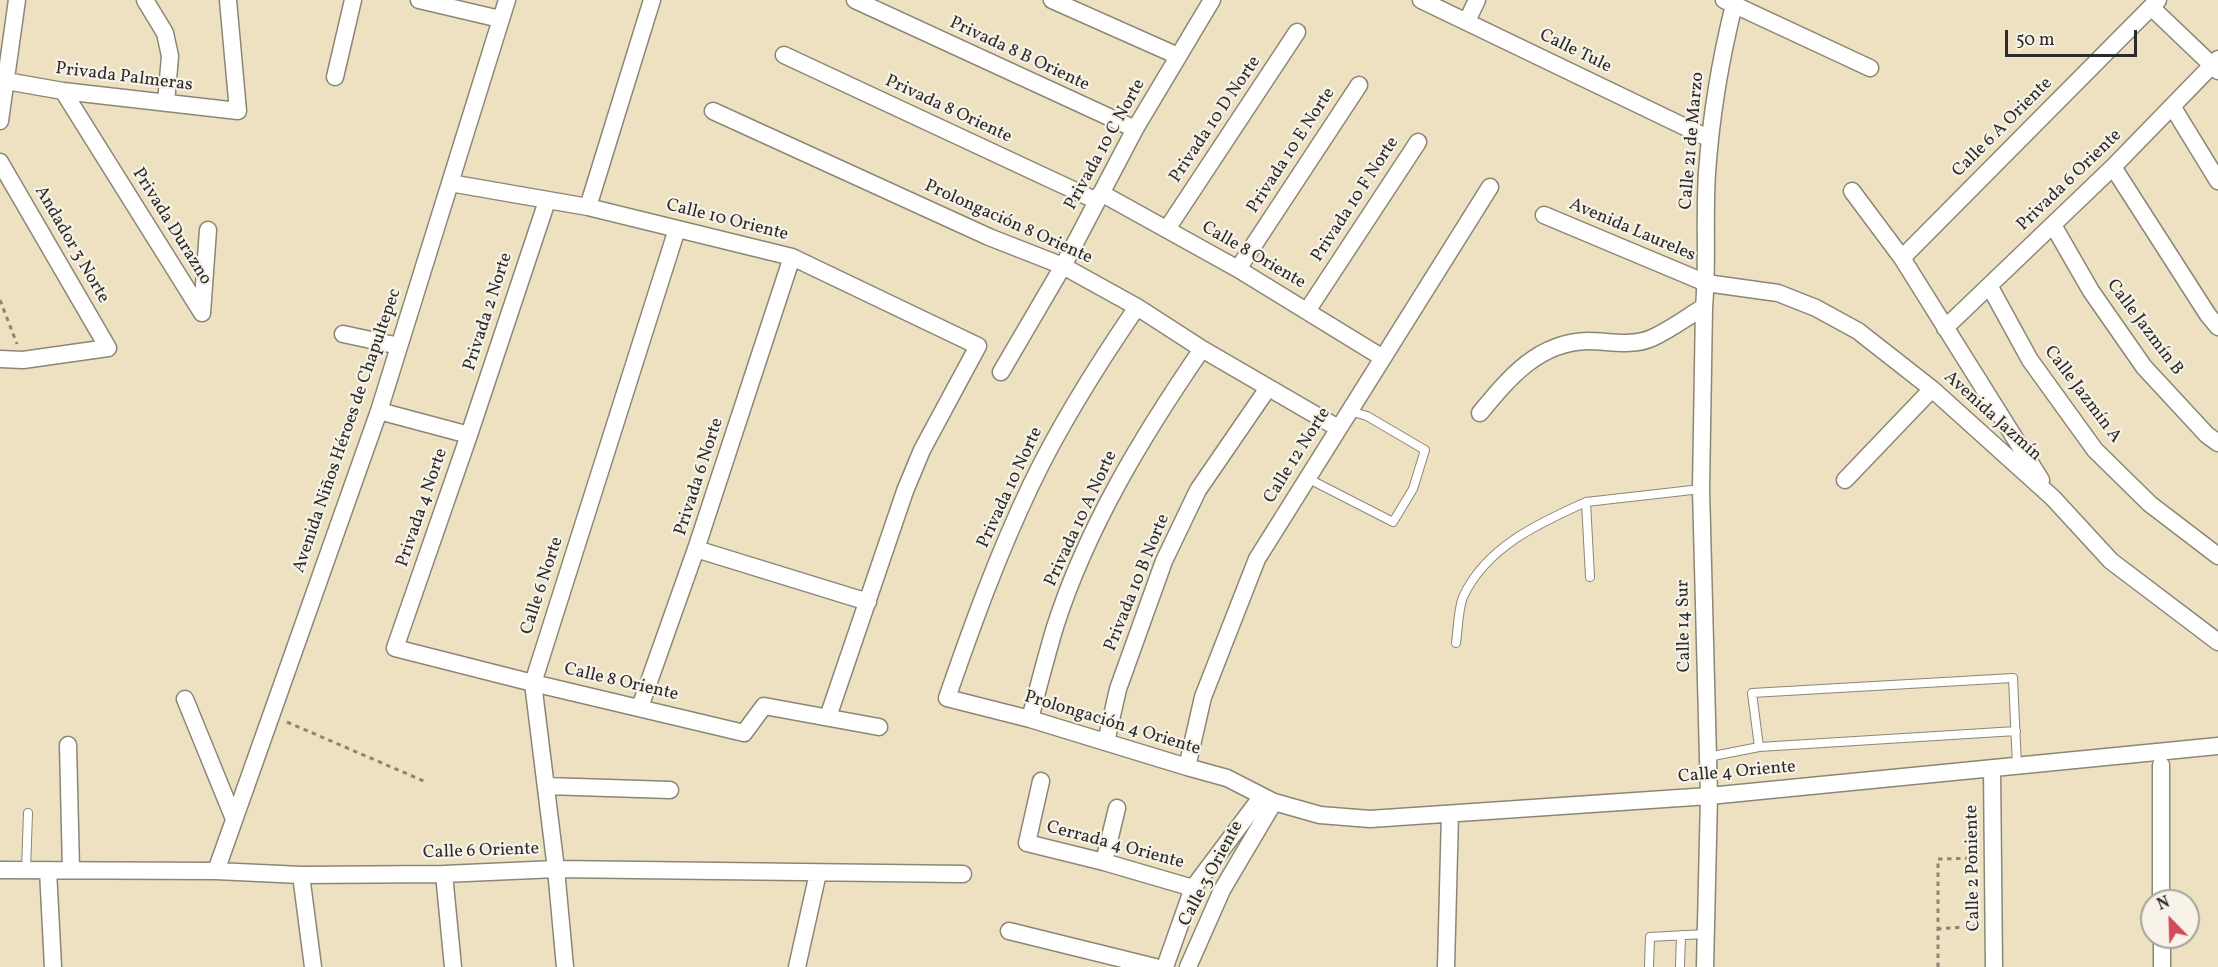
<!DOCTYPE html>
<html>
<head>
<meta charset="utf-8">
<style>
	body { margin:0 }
	#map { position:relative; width:2218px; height:967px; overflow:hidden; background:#ede1c1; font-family:Vollkorn,serif }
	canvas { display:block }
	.north { position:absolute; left:2140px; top:889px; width:60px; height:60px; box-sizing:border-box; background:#f7f3e8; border:2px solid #a5a39c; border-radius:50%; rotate:337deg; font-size:16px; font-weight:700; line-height:24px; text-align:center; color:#2b2b2b }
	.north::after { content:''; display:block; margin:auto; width:21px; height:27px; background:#d1495b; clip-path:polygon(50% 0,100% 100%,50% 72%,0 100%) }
	.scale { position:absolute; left:2005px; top:30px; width:132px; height:27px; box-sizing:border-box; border:3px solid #2b2b2b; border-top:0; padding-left:8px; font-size:18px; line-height:21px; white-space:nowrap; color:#2b2b2b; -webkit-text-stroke:4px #f7f3e8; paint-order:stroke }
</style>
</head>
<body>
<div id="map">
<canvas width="2218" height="967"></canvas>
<div class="north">N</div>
<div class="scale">50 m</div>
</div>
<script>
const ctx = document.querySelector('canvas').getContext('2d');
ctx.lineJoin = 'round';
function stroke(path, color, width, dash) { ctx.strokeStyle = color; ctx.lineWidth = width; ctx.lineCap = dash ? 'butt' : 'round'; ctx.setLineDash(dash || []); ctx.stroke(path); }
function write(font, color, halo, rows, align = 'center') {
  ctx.font = font + ' Vollkorn,serif'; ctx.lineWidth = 4.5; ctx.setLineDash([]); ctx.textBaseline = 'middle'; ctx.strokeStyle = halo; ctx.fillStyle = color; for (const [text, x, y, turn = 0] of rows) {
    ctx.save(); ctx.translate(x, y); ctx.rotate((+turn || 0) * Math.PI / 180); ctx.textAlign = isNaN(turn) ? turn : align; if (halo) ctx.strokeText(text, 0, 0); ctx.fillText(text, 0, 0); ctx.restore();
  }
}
const lane = new Path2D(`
	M1307,478L1393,522L1413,489L1425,450L1367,416L1349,411
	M1590,577L1586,502L1701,489
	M1456,643C1458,629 1458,610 1463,597C1486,547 1539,523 1586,502
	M2016,731L1759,747L1752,693L2013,678L2017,766
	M1708,757L1759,747
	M26,870L28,813
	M1649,967L1650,937L1705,934
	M1680,967L1681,935`);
const street = new Path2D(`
	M145,0L165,33L170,56L166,103
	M419,0L500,19
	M855,0L1135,129
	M1052,0L1178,56
	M1421,0L1710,139
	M1724,0L1870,68
	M2151,7L2218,71
	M1467,21L1477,0
	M784,55L1097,201
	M335,77L353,0
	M6,81L63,91L238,111L228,0
	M63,91L202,313
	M2172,106L2218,181
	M713,111L989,237L1063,266L1137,307L1202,349L1338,428
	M0,121L17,0
	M0,162L108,348L23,360L0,359
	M2113,167L2208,315L2218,327
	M450,183L588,207L792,257L978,346L922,450L905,491L828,717
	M1852,191L1902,258L2041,480
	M1101,193L1238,269L1383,358
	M547,201L469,435L395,648L533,683L744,733L764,706L879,727
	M588,207L652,0
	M1544,215L1706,283L1778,293L1816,308L1858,331L1932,389L2053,498L2111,561L2218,642
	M2053,225L2091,291L2144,367L2207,435L2218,443
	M1167,229L1297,32
	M1902,258L2158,0
	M1238,269L1359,85
	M1990,287L2030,360L2095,450L2150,504L2218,556
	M1137,307C1098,364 1061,422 1031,485C998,554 972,626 947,698L1030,719L1187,767L1227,778L1274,802L1320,815L1370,819L1709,796L2218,746
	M1307,311L1418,142
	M202,313L208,230
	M1945,328L2113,167L2218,59
	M343,334L399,346
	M1001,372L1063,266L1135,129L1212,0
	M379,411L469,435
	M1480,413C1509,378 1538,342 1588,341C1609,341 1632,347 1652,338C1670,330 1687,317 1704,307
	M1845,480L1932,389
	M696,549L868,602
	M185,699L234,819
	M640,707L696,549L792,257
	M1030,719C1038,688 1046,657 1055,627C1087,527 1143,435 1202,349
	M1106,742L1118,689L1164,561L1198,490L1268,388
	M68,745L71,870
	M2161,765V901
	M1187,767L1203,697L1257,559L1490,187
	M1992,768L1994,967
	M1041,781L1027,843L1104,862L1193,888
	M546,786L670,790
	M1104,862L1117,808
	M0,870L216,871L301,875L444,874L556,869L963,874
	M48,870L53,967
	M216,871L379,411L507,0
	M444,874L453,967
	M301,875L313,967
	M1009,931L1155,967
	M2162,937V967
	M565,967L556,869L533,683L677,229
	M797,967L818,873
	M1165,967L1193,888L1262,796
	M1188,967L1222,890L1274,802
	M1446,967L1450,814
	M1705,967L1709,796L1701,489L1704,307C1708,263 1704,218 1707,173C1711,115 1720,61 1734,5`);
stroke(lane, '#8c8676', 10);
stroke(street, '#8c8676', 19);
stroke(new Path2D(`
	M0,300L17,344
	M287,722L426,782
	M1937,929L1977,926
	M1938,967V859L1975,858`), '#8c8676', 3, [4.5, 4.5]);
stroke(lane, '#fff', 8);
stroke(street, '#fff', 16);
write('18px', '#2b2b2b', '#f7f3e8', [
	["Calle Tule",1575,52,26],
	["Privada 8 B Oriente",1019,55,25],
	["Privada Palmeras",124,78,7],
	["Privada 8 Oriente",948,110,25],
	["Privada 10 D Norte",1216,120,-56],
	["Calle 6 A Oriente",2003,128,-45],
	["Calle 21 de Marzo",1693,141,-85],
	["Privada 10 C Norte",1106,145,-61],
	["Privada 10 E Norte",1292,151,-57],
	["Privada 6 Oriente",2070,181,-44],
	["Privada 10 F Norte",1356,200,-57],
	["Calle 10 Oriente",727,221,14],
	["Prolongación 8 Oriente",1008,223,24],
	["Privada Durazno",171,227,58],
	["Avenida Laureles",1632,231,23],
	["Andador 3 Norte",71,245,60],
	["Calle 8 Oriente",1253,256,30],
	["Privada 2 Norte",489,312,-72],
	["Calle Jazmín B",2144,328,53],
	["Calle Jazmín A",2082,395,53],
	["Avenida Jazmín",1992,417,42],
	["Avenida Niños Héroes de Chapultepec",348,431,-71],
	["Calle 12 Norte",1298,456,-58],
	["Privada 6 Norte",700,477,-72],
	["Privada 10 Norte",1011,488,-65],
	["Privada 4 Norte",423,508,-71],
	["Privada 10 A Norte",1082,519,-65],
	["Privada 10 B Norte",1138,583,-68],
	["Calle 6 Norte",543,586,-72],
	["Calle 14 Sur",1685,626,-91],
	["Calle 8 Oriente",621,683,13],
	["Prolongación 4 Oriente",1112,724,17],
	["Calle 4 Oriente",1737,773,-5],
	["Cerrada 4 Oriente",1115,846,15],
	["Calle 6 Oriente",481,852,-2],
	["Calle 2 Poniente",1974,868,-91],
	["Calle 3 Oriente",1212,874,-62]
]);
</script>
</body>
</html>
